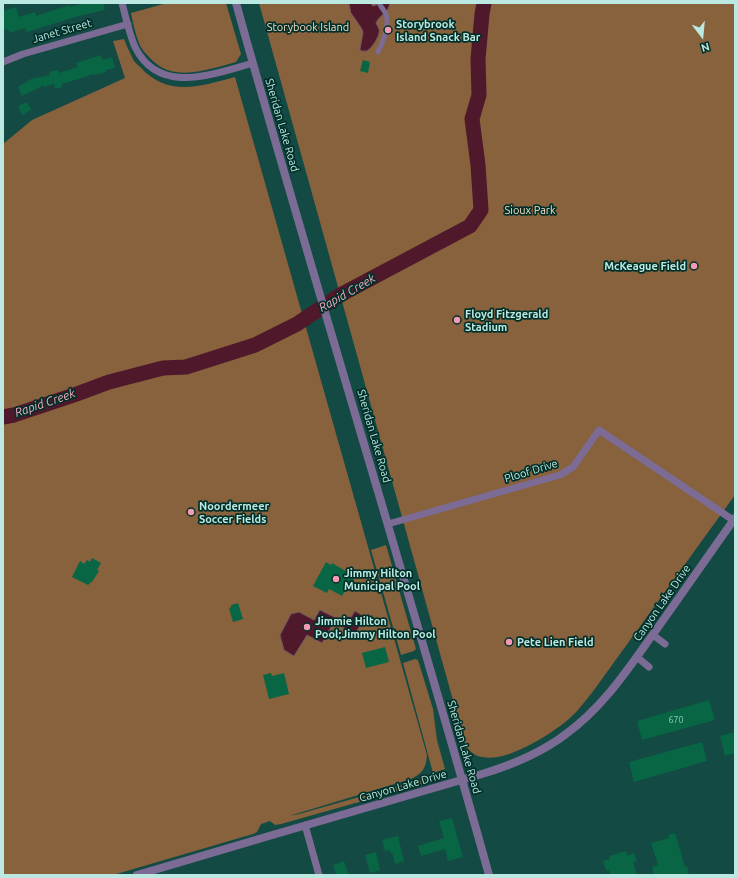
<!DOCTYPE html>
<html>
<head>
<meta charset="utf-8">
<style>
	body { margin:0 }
	#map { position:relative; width:738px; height:878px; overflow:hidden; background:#134a43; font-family:Ubuntu,sans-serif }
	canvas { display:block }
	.frame { position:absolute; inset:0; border:4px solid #bbe8e0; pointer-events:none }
	.north { position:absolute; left:682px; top:16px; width:40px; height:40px; -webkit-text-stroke:3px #012f29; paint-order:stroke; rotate:164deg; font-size:11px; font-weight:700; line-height:16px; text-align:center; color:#bbe8e0 }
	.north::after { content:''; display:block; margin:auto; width:14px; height:18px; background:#bbe8e0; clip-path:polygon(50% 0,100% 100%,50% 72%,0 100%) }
</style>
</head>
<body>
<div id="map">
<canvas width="738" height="878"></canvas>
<div class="frame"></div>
<div class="north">N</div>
</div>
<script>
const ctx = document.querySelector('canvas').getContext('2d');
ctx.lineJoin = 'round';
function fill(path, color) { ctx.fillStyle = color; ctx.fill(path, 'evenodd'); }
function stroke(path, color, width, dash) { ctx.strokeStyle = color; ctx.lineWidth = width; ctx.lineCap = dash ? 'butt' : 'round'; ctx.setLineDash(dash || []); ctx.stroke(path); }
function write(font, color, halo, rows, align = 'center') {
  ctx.font = font + ' Ubuntu,sans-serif'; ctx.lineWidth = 3.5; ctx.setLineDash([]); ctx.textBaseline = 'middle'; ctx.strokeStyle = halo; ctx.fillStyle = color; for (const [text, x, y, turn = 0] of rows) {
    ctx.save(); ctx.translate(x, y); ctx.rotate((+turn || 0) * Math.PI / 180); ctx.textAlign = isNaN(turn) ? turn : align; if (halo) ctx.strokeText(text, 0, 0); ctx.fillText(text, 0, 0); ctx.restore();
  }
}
fill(new Path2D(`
	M167,3H226L241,54L236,62C209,69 175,83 152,60C147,55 141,49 139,43C135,33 133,23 131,13Z
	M259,3H735V495L594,690C586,700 579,710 570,718C552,734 506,763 482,757C475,756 471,752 466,747Z
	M124,39C127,46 130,54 134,61C137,65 142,68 145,72C173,97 204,85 235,77L427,755C426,768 423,773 411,779L289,816L299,814L444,773L441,777L437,780L281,824L275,825L270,821L261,824L257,832L253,834L113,875H3V144L32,120L125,78L113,41Z
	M386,545L416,649L414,651L401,655L371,550Z
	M415,659L418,660L433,709L437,740L445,769L433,773L403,663Z`), '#88613d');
const water = new Path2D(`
	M349,3H370L373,6L382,3H390C388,14 380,14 376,23C377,25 378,27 379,29C381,35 372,48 367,51H361L360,49L363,33L362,29L351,13Z
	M320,610L336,618L322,643L307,635L294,656L284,650L280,635L291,614L299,612L314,620Z
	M355,611L365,617L355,634L342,627L348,616L351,617Z`);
fill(water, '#4f182b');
stroke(water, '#6f5661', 1);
stroke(new Path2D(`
	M3,417L14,415L74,395L109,382L163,368L186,367L255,345L297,324L340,295L470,226L481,210L478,165L472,119L479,95L478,59L482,14L484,3`), '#4f182b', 15);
fill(new Path2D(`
	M85,3H103L105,10L79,16L27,32L25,28L10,33L8,29L3,31V11L16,7L19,17L35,12L36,16L69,5V7Z
	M101,55L103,60L112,57L115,68L106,70V72L94,75V74L62,84V87L55,89L54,84L44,87V85L22,96L18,87L31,79L50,75L49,72L58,70L59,73L78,67L76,63Z
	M363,60L370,62L368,73L360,71Z
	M27,102L31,110L22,115L18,106Z
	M92,558L101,563L97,570L99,571L92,582H91L88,585L72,577L80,561L84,564L87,560L90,562Z
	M326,562L331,565L332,563L354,576L352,578L354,579L348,590L346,589L342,596L329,589L327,593L313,586Z
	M238,603L243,619L233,622L229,608L231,607V605Z
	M385,647L389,662L366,668L362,653Z
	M271,673L272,676L284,673L289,694L269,699L263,675Z
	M709,700L715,720L642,740L637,721Z
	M735,732V753L725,756L720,736Z
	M702,742L707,761L634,782L629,762Z
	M452,818L463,857L448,861L445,849L421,856L418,846L444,838L439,821Z
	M675,833L685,867L687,866L689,875H654L652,867L658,865L651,843L669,838L668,835Z
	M398,836L404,861L395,864L392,852L390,853V850L385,851L382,840Z
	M626,851L627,856L634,853L637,861L633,862L637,875H611L609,870L606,871L603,861L610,859L609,856Z
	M376,852L380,870L370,873L365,855Z
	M344,861L349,875H336L333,865Z`), '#086645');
stroke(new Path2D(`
	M378,52C383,42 390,26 386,14C384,10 381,7 379,3`), '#7c6c95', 5);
stroke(new Path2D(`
	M122,3C126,18 129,33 135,47C159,96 213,74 253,63
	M3,62L23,54L128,24
	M388,524L560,475L573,467L599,430L733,520
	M653,635L665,644
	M637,657L649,667
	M305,825L319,875`), '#7c6c95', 7);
stroke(new Path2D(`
	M236,3C317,294 408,584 489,875
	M137,875L269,836L482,774C512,765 541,753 566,734C602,708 626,672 651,637C680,597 707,557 735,518`), '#7c6c95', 8);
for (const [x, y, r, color] of [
	[388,30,4,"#f19ab1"],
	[694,266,4,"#f19ab1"],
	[457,320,4,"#f19ab1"],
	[191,512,4,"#f19ab1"],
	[336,579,4,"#f19ab1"],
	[307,627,4,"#f19ab1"],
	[509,642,4,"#f19ab1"]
]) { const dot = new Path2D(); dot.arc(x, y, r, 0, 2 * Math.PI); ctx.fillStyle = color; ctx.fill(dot); stroke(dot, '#012f29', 1.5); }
write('9px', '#8ec8b9', null, [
	["670",676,720]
]);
write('bold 11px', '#bbe8e0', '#012f29', [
	["Storybrook",396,24],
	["Island Snack Bar",396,37],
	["McKeague Field",686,266,"right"],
	["Floyd Fitzgerald",465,314],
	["Stadium",465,327],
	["Noordermeer",199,506],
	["Soccer Fields",199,519],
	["Jimmy Hilton",344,573],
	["Municipal Pool",344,586],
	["Jimmie Hilton",315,621],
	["Pool;Jimmy Hilton Pool",315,634],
	["Pete Lien Field",517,642]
], 'left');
write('11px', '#fbdec5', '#012f29', [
	["Storybook Island",308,27],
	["Sioux Park",530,210]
]);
write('11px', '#bbe8e0', '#012f29', [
	["Janet Street",62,31,-16],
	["Sheridan Lake Road",282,125,74],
	["Sheridan Lake Road",374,436,74],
	["Ploof Drive",531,471,-17],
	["Canyon Lake Drive",662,603,-55],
	["Sheridan Lake Road",464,747,74],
	["Canyon Lake Drive",403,786,-16]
]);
write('italic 12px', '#f6aabe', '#012f29', [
	["Rapid Creek",347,293,-30],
	["Rapid Creek",45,403,-19]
]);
</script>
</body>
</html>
